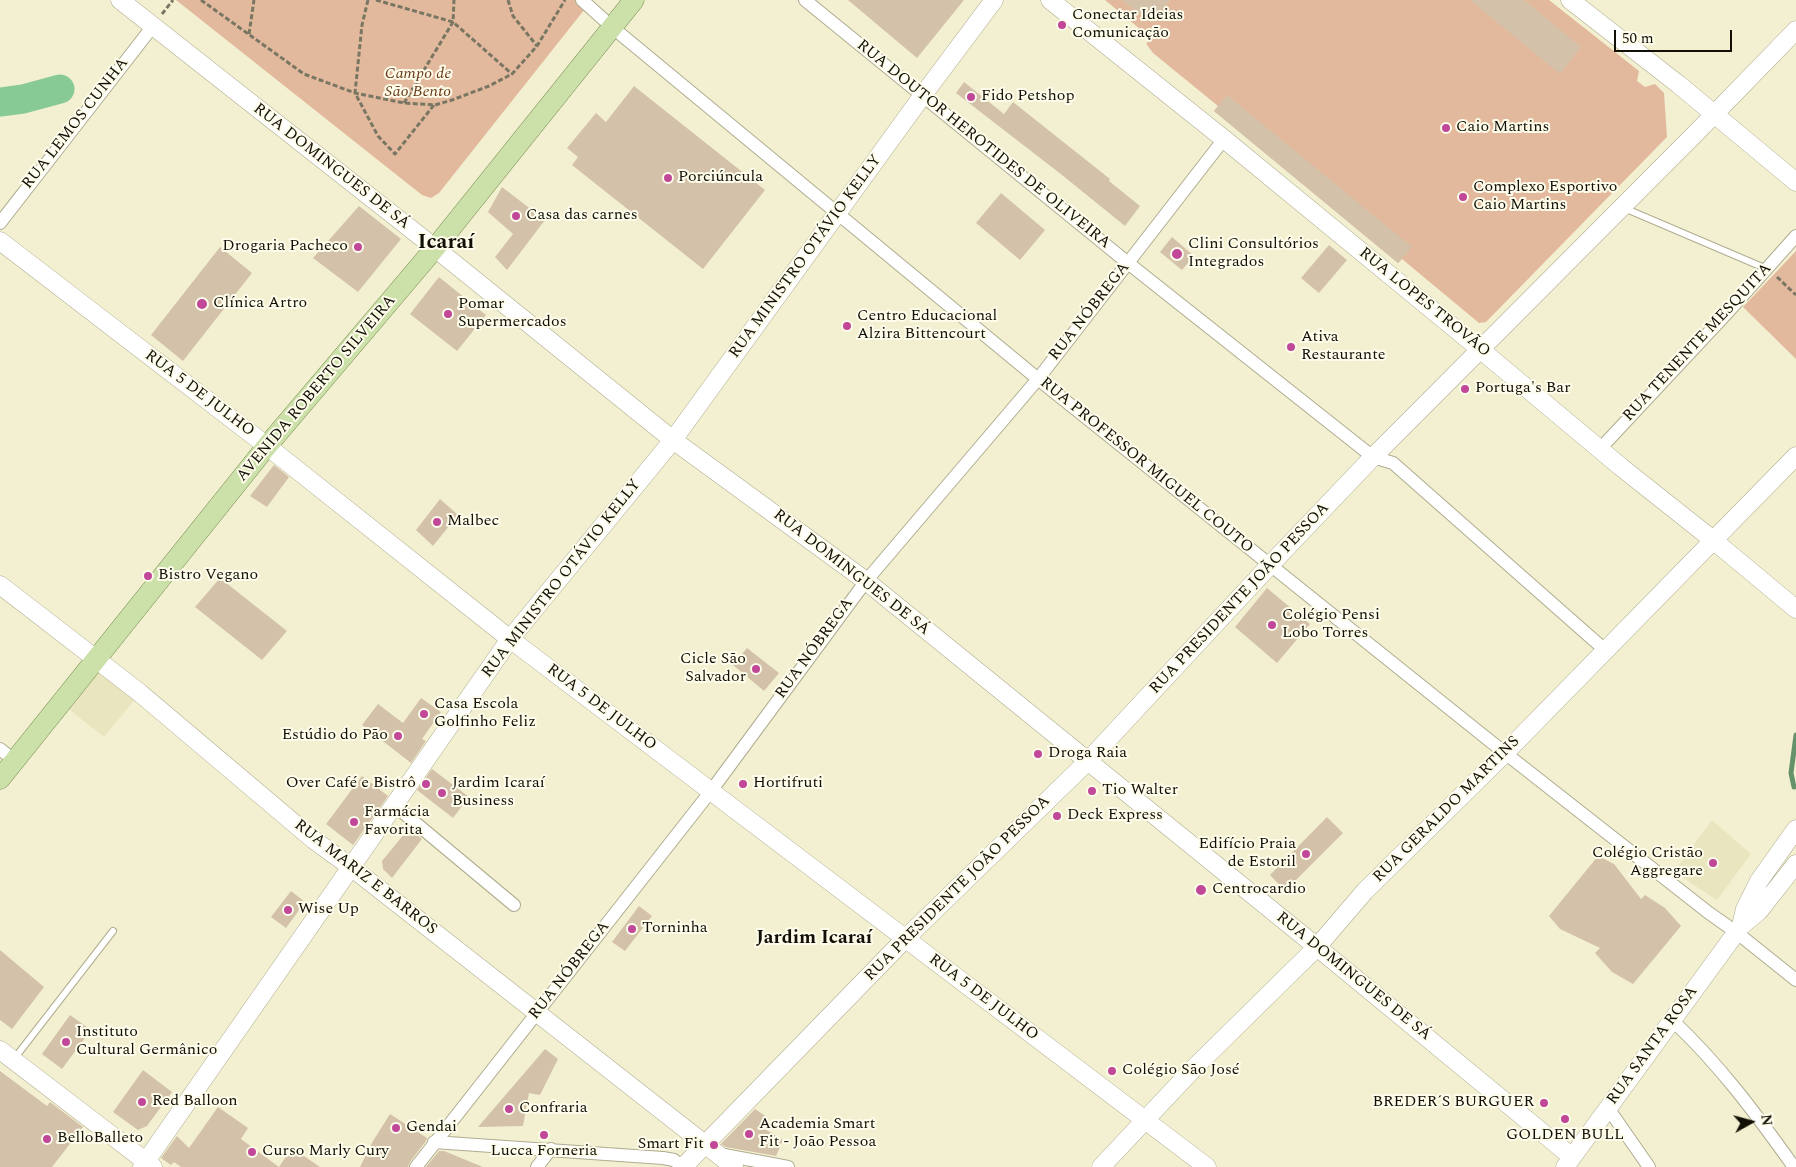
<!DOCTYPE html>
<html>
<head>
<meta charset="utf-8">
<style>
	body { margin:0 }
	#map { position:relative; width:1796px; height:1167px; overflow:hidden; background:#f3f0d1; font-family:Spectral,serif }
	canvas { display:block }
	.north { position:absolute; left:1726px; top:1097px; width:50px; height:50px; -webkit-text-stroke:4px #fefcea; paint-order:stroke; rotate:83deg; font-size:14px; font-weight:700; line-height:20px; text-align:center; color:#121006 }
	.north::after { content:''; display:block; margin:auto; width:18px; height:22px; background:#121006; clip-path:polygon(50% 0,100% 100%,50% 72%,0 100%) }
	.scale { position:absolute; left:1614px; top:30px; width:118px; height:22px; box-sizing:border-box; border:2px solid #121006; border-top:0; padding-left:6px; font-size:15px; line-height:18px; white-space:nowrap; color:#121006; -webkit-text-stroke:4px #fefcea; paint-order:stroke }
</style>
</head>
<body>
<div id="map">
<canvas width="1796" height="1167"></canvas>
<div class="north">N</div>
<div class="scale">50 m</div>
</div>
<script>
const ctx = document.querySelector('canvas').getContext('2d');
ctx.lineJoin = 'round';
function fill(path, color) { ctx.fillStyle = color; ctx.fill(path, 'evenodd'); }
function stroke(path, color, width, dash) { ctx.strokeStyle = color; ctx.lineWidth = width; ctx.lineCap = dash ? 'butt' : 'round'; ctx.setLineDash(dash || []); ctx.stroke(path); }
function write(font, color, halo, rows, align = 'center') {
  ctx.font = font + ' Spectral,serif'; ctx.lineWidth = 4; ctx.setLineDash([]); ctx.textBaseline = 'middle'; ctx.strokeStyle = halo; ctx.fillStyle = color; for (const [text, x, y, turn = 0] of rows) {
    ctx.save(); ctx.translate(x, y); ctx.rotate((+turn || 0) * Math.PI / 180); ctx.textAlign = isNaN(turn) ? turn : align; if (halo) ctx.strokeText(text, 0, 0); ctx.fillText(text, 0, 0); ctx.restore();
  }
}
fill(new Path2D(`
	M96,660L140,693L104,737L61,703Z
	M1712,820L1751,854L1717,900L1674,872Z`), '#e9e5bf');
fill(new Path2D(`
	M176,0H592L439,193L431,198L422,195Z
	M1105,0H1549L1639,71L1637,81L1645,87L1655,84L1664,93L1667,137L1486,322L1479,323L1402,259L1398,263L1214,111L1218,106L1153,53L1147,45L1146,34Z
	M1796,251V359L1743,307Z`), '#e3b99d');
stroke(new Path2D(`
	M1794,787L1791,773L1796,735`), '#65926a', 5);
stroke(new Path2D(`
	M0,102L23,99L60,89`), '#88ca95', 29);
fill(new Path2D(`
	M848,0H964L917,58Z
	M1122,0H1170L1152,23Z
	M1470,0H1524L1581,47L1560,74Z
	M964,82L1004,114L1013,102L1110,179L1109,181L1140,206L1125,226L1062,175L956,93Z
	M634,86L765,190L703,269L572,165L578,157L567,148L596,113L606,122Z
	M1227,95L1412,247L1398,263L1214,111Z
	M502,187L545,220L507,270L495,257L513,234L488,212Z
	M1001,193L1045,230L1020,260L976,223Z
	M359,206L401,239L358,292L313,258Z
	M1172,237L1194,256L1182,270L1160,252Z
	M1329,245L1347,260L1319,293L1301,278Z
	M220,247L252,273L183,361L151,335Z
	M439,277L486,315L457,351L410,314Z
	M274,465L289,477L267,507L250,496Z
	M440,499L458,515L433,546L416,530Z
	M220,578L287,631L262,660L195,607Z
	M1267,588L1310,624L1277,663L1235,627Z
	M747,648L779,673L764,691L733,665Z
	M421,698L441,712L422,739L426,741L411,763L362,725L378,704L403,723Z
	M432,769L469,797L453,818L417,790Z
	M362,776L388,796L353,845L326,824Z
	M1327,817L1343,833L1285,891L1270,875Z
	M409,828L422,839L392,878L383,869L382,861Z
	M1598,856L1614,864L1641,899L1645,895L1665,908L1681,926L1633,984L1612,972L1595,953L1600,948L1560,929L1549,916Z
	M291,891L305,902L286,928L271,917Z
	M639,906L652,916L625,951L612,942Z
	M0,950L44,987L12,1029L0,1020Z
	M70,1015L91,1030L62,1069L42,1054Z
	M545,1049L558,1059L540,1095L529,1093L523,1126L478,1127Z
	M143,1070L172,1092L147,1126L138,1130L113,1112Z
	M0,1071L47,1106L50,1102L83,1127L52,1167H0Z
	M218,1107L248,1128L241,1139L279,1167L292,1148L320,1167H181L174,1162L171,1165L161,1158L177,1136L189,1148Z
	M755,1109L767,1117L760,1126L783,1140L776,1156L726,1147L721,1144Z
	M390,1114L427,1138L426,1141L410,1162L408,1167H360L373,1141Z
	M439,1151H444L483,1167H426Z`), '#d3c2a9');
const lane = new Path2D(`
	M1624,208L1767,269
	M14,1059L113,931`);
const street = new Path2D(`
	M582,0L612,27L1038,379L1505,753L1709,913L1736,932L1796,980
	M805,0L1128,263L1373,457L1393,463L1605,650
	M0,223L153,26
	M1599,450L1728,312L1796,236
	M0,749L15,761
	M394,805L514,905
	M1672,1020C1720,1065 1756,1114 1794,1167
	M1608,1108L1649,1167
	M434,1142L663,1158L674,1160L682,1167
	M719,1154L788,1167
	M416,1167L711,791L866,581L1038,379L1224,139
	M537,1167L551,1149`);
const secondary = new Path2D(`
	M120,0L435,248L673,440L866,581L1317,947L1572,1157
	M1050,0L1224,139L1481,350L1621,467L1713,540L1796,609
	M1570,0L1678,84L1796,182
	M0,241L267,446L510,639L1207,1167
	M0,585L140,693L314,840L351,867L734,1167
	M1741,926L1759,911L1796,864
	M0,1050L153,1167
	M142,1167L510,639L673,440L923,95L994,0
	M683,1167L905,939L1087,762L1270,565L1373,457L1695,134L1796,30
	M1101,1167L1195,1067L1317,947L1365,891L1505,753L1796,456
	M1565,1167L1741,926L1745,909L1759,881L1796,829`);
const primary = new Path2D(`
	M0,779L267,446L435,248L634,0`);
stroke(lane, '#afac90', 8);
stroke(street, '#afac90', 14);
stroke(secondary, '#afac90', 19);
stroke(primary, '#758a4c', 21);
stroke(new Path2D(`
	M201,0L304,74L355,93L404,103L435,105L452,100L489,86L512,74L537,46L565,0
	M368,0L362,25L355,93L378,136L395,154L434,105
	M376,0L453,22L512,74
	M508,0L513,16L537,46
	M162,14L173,0
	M249,34L254,0
	M404,103L453,22L454,0
	M1777,277L1796,295`), '#797663', 3, [5, 2.5]);
stroke(lane, '#fff', 6);
stroke(street, '#fff', 12);
stroke(secondary, '#fff', 18);
stroke(primary, '#cce0aa', 20);
for (const [x, y, r, color] of [
	[1062,25,5,"#c14799"],
	[971,97,5,"#c14799"],
	[1446,128,5,"#c14799"],
	[668,178,5,"#c14799"],
	[1463,197,5,"#c14799"],
	[516,216,5,"#c14799"],
	[358,247,5,"#c14799"],
	[1177,254,6,"#c14799"],
	[202,304,6,"#c14799"],
	[448,314,5,"#c14799"],
	[847,326,5,"#c14799"],
	[1291,347,5,"#c14799"],
	[1465,389,5,"#c14799"],
	[437,522,5,"#c14799"],
	[148,576,5,"#c14799"],
	[1272,625,5,"#c14799"],
	[756,669,5,"#c14799"],
	[424,714,5,"#c14799"],
	[398,736,5,"#c14799"],
	[1038,754,5,"#c14799"],
	[426,784,5,"#c14799"],
	[743,784,5,"#c14799"],
	[1092,791,5,"#c14799"],
	[442,793,5,"#c14799"],
	[1057,816,5,"#c14799"],
	[354,822,5,"#c14799"],
	[1306,854,5,"#c14799"],
	[1713,863,5,"#c14799"],
	[1201,890,6,"#c14799"],
	[288,910,5,"#c14799"],
	[632,929,5,"#c14799"],
	[66,1042,5,"#c14799"],
	[1112,1071,5,"#c14799"],
	[142,1102,5,"#c14799"],
	[1544,1103,5,"#c14799"],
	[509,1109,5,"#c14799"],
	[1565,1119,5,"#c14799"],
	[396,1128,5,"#c14799"],
	[749,1134,5,"#c14799"],
	[544,1135,5,"#c14799"],
	[47,1139,5,"#c14799"],
	[714,1145,5,"#c14799"],
	[252,1152,5,"#c14799"]
]) { const dot = new Path2D(); dot.arc(x, y, r, 0, 2 * Math.PI); ctx.fillStyle = color; ctx.fill(dot); stroke(dot, '#fefcea', 2); }
write('16px', '#121006', '#fefcea', [
	["Conectar Ideias",1072,16],
	["Comunicação",1072,34],
	["Fido Petshop",981,97],
	["Caio Martins",1456,128],
	["Porciúncula",678,178],
	["Complexo Esportivo",1473,188],
	["Caio Martins",1473,206],
	["Casa das carnes",526,216],
	["Clini Consultórios",1188,245],
	["Integrados",1188,263],
	["Drogaria Pacheco",348,247,"right"],
	["Clínica Artro",213,304],
	["Pomar",458,305],
	["Supermercados",458,323],
	["Centro Educacional",857,317],
	["Alzira Bittencourt",857,335],
	["Ativa",1301,338],
	["Restaurante",1301,356],
	["Portuga's Bar",1475,389],
	["Malbec",447,522],
	["Bistro Vegano",158,576],
	["Colégio Pensi",1282,616],
	["Lobo Torres",1282,634],
	["Cicle São",746,660,"right"],
	["Salvador",746,678,"right"],
	["Casa Escola",434,705],
	["Golfinho Feliz",434,723],
	["Estúdio do Pão",388,736,"right"],
	["Droga Raia",1048,754],
	["Over Café e Bistrô",416,784,"right"],
	["Jardim Icaraí",452,784],
	["Business",452,802],
	["Hortifruti",753,784],
	["Tio Walter",1102,791],
	["Farmácia",364,813],
	["Favorita",364,831],
	["Deck Express",1067,816],
	["Edifício Praia",1296,845,"right"],
	["de Estoril",1296,863,"right"],
	["Colégio Cristão",1703,854,"right"],
	["Aggregare",1703,872,"right"],
	["Centrocardio",1212,890],
	["Wise Up",298,910],
	["Torninha",642,929],
	["Instituto",76,1033],
	["Cultural Germânico",76,1051],
	["Colégio São José",1122,1071],
	["Red Balloon",152,1102],
	["BREDER´S BURGUER",1534,1103,"right"],
	["Confraria",519,1109],
	["Academia Smart",759,1125],
	["Fit - João Pessoa",759,1143],
	["Gendai",406,1128],
	["GOLDEN BULL",1565,1136,"center"],
	["BelloBalleto",57,1139],
	["Smart Fit",704,1145,"right"],
	["Curso Marly Cury",262,1152],
	["Lucca Forneria",544,1152,"center"]
], 'left');
write('italic 16px', '#673a19', '#fefcea', [
	["Campo de",418,75],
	["São Bento",418,93]
]);
write('16px', '#121006', '#fefcea', [
	["RUA LEMOS CUNHA",76,124,-52],
	["RUA DOUTOR HEROTIDES DE OLIVEIRA",983,145,39],
	["RUA DOMINGUES DE SÁ",331,167,38],
	["RUA MINISTRO OTÁVIO KELLY",806,257,-54],
	["RUA LOPES TROVÃO",1424,303,39],
	["RUA NÓBREGA",1090,312,-52],
	["RUA TENENTE MESQUITA",1698,343,-47],
	["AVENIDA ROBERTO SILVEIRA",317,389,-50],
	["RUA 5 DE JULHO",199,394,37],
	["RUA PROFESSOR MIGUEL COUTO",1146,466,39],
	["RUA DOMINGUES DE SÁ",851,573,38],
	["RUA MINISTRO OTÁVIO KELLY",562,579,-52],
	["RUA PRESIDENTE JOÃO PESSOA",1240,599,-47],
	["RUA NÓBREGA",815,649,-54],
	["RUA 5 DE JULHO",601,708,37],
	["RUA GERALDO MARTINS",1447,810,-45],
	["RUA MARIZ E BARROS",365,878,38],
	["RUA PRESIDENTE JOÃO PESSOA",958,889,-45],
	["RUA NÓBREGA",570,971,-52],
	["RUA DOMINGUES DE SÁ",1353,977,39],
	["RUA 5 DE JULHO",983,998,37],
	["RUA SANTA ROSA",1653,1046,-54]
]);
write('bold 19px', '#121006', '#fefcea', [
	["Jardim Icaraí",814,939]
]);
write('bold 21px', '#121006', '#fefcea', [
	["Icaraí",446,244]
]);
</script>
</body>
</html>
